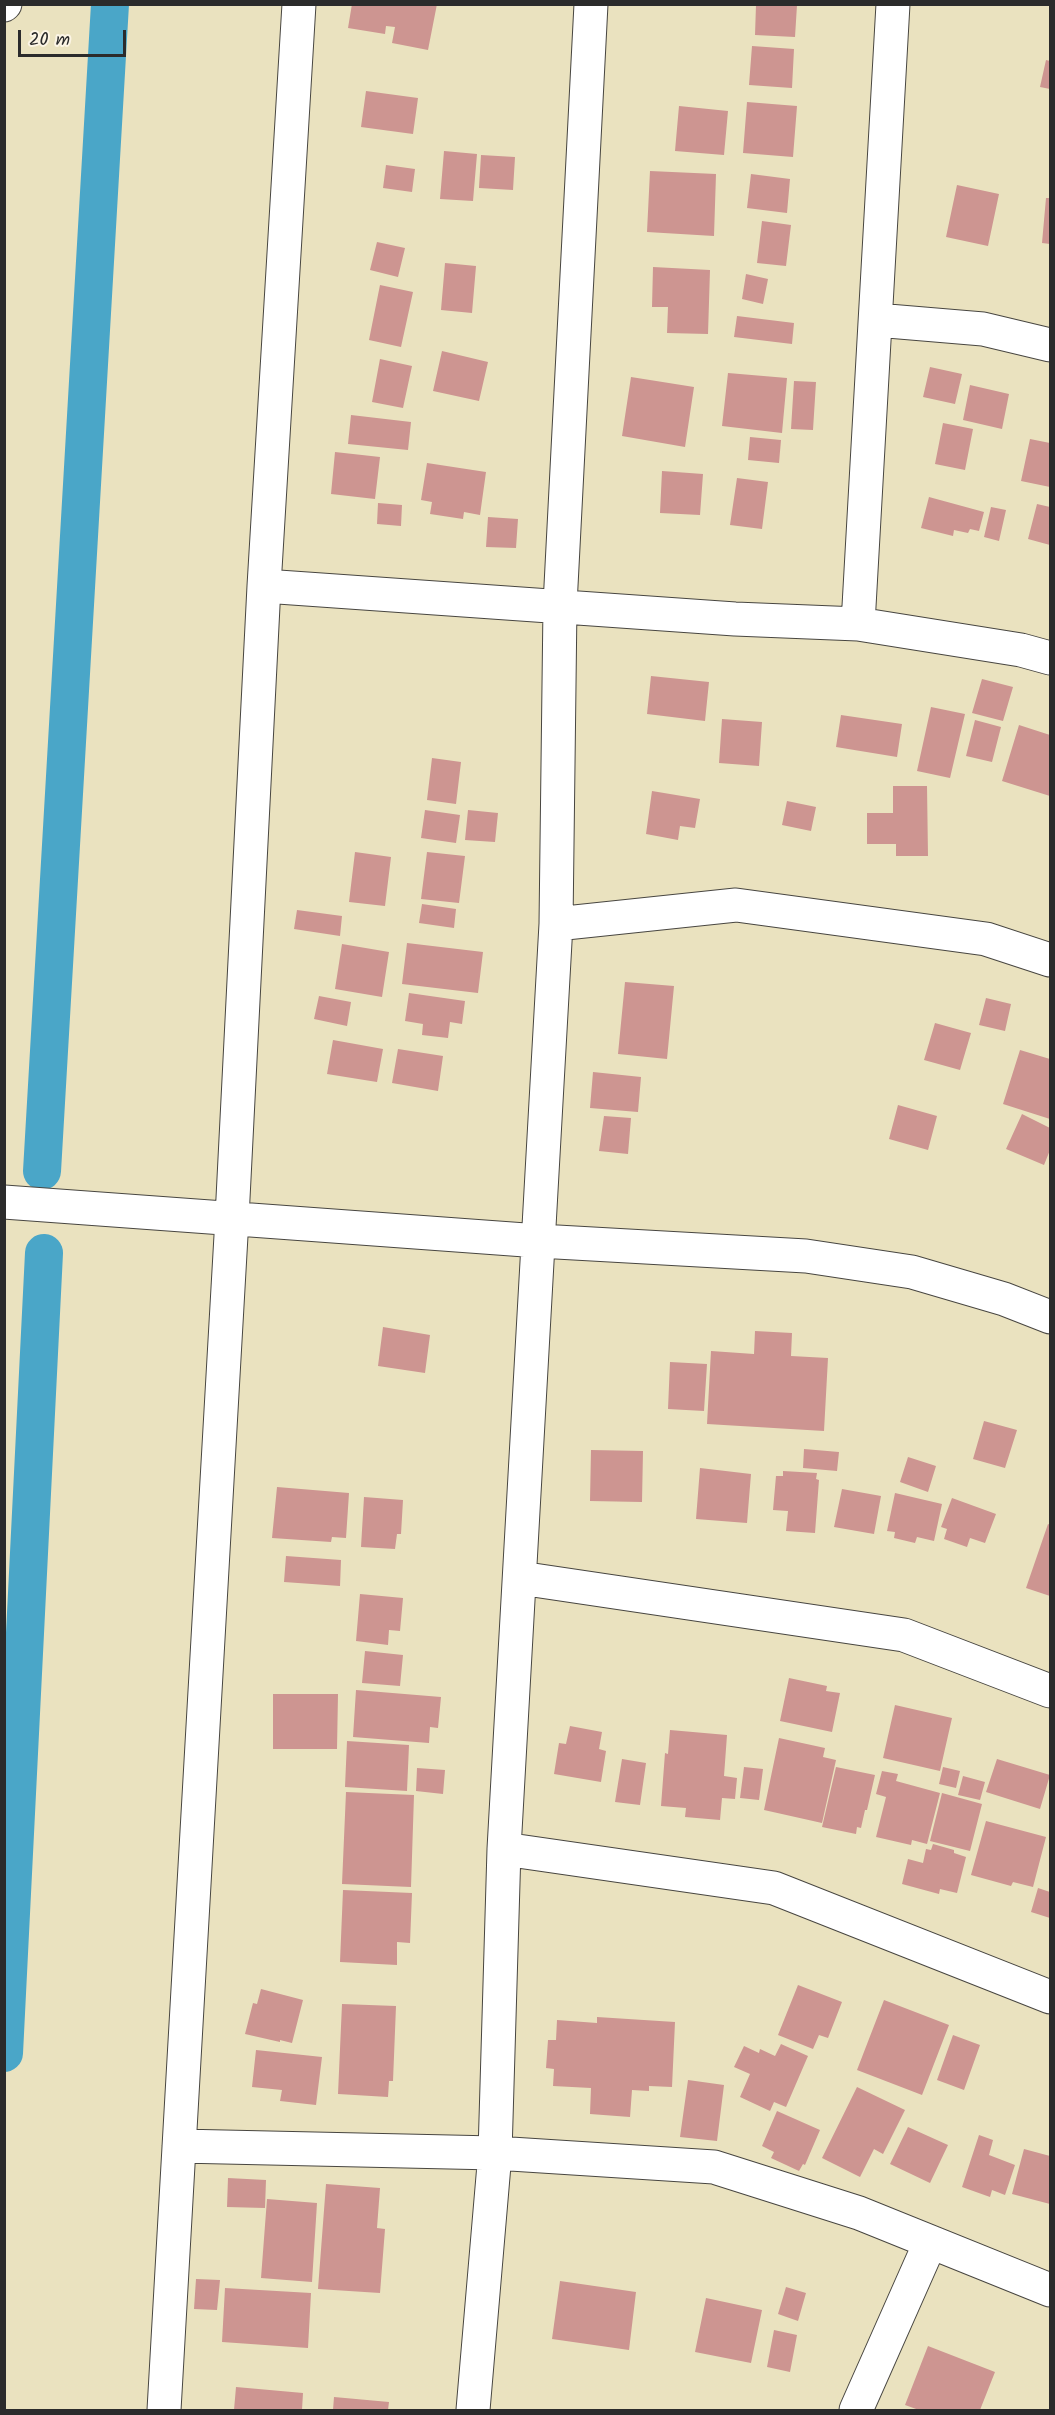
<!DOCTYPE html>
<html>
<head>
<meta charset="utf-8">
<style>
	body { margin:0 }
	#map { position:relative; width:1055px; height:2415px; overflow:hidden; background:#eae2bf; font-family:Kalam,sans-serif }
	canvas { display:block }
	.frame { position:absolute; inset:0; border:6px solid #2b2b2b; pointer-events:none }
	.scale { position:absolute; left:18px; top:30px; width:108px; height:27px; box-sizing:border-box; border:3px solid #2b2b2b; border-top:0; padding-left:8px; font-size:18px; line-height:21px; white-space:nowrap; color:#2b2b2b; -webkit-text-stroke:4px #fcf5e5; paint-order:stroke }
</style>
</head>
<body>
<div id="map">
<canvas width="1055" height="2415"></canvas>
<div class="frame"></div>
<div class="scale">20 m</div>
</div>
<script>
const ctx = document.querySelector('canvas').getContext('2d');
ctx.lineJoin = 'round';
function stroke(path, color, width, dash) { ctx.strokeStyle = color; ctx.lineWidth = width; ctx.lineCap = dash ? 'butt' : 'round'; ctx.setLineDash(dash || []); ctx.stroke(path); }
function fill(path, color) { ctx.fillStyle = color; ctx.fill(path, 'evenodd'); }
stroke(new Path2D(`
	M42,1171L110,4
	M4,2053L44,1253`), '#4aa6c8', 38);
fill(new Path2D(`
	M352,4H437L428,50L392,43L395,27L386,26L385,34L348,28Z
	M756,5H797L795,37L755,35Z
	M752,46L794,49L792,88L749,85Z
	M1046,60L1050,61V89L1040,87Z
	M366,91L418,98L413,134L361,127Z
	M747,102L797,106L793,157L743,153Z
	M679,106L728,111L724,155L675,151Z
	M444,151L477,154L473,201L440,199Z
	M481,155L515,157L513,190L479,188Z
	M386,165L415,169L412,192L383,188Z
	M650,171L716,174L714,236L647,232Z
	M751,174L790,179L787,213L747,208Z
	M957,185L999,194L988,246L946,237Z
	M1046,198H1050V244L1042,243Z
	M762,221L791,225L786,266L757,263Z
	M377,242L405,248L398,277L370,270Z
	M445,263L476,266L472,313L441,310Z
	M653,267L710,270L708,334L667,333L668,307H652Z
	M746,274L768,279L763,304L742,299Z
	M380,285L413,292L401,347L369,340Z
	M737,316L794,323L792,344L734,337Z
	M442,351L488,362L479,401L433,391Z
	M380,359L412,366L403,408L372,402Z
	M930,367L962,374L955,404L923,397Z
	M728,373L787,378L782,433L722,426Z
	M631,377L694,387L685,447L622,436Z
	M794,381L816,382L813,430L791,429Z
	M970,385L1009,394L1002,429L963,420Z
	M351,415L411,422L408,450L348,444Z
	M943,423L973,429L965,470L935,464Z
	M750,437L781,440L779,463L748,460Z
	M1030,439L1050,443V487L1021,481Z
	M335,452L380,457L375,499L331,494Z
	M427,463L486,472L480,515L464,512L463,519L430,514L432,502L421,500Z
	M662,471L703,474L700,515L660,513Z
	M737,478L768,482L762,529L730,525Z
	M929,497L984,512L979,531L970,529L968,533L954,530L953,536L921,528Z
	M378,503L402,505L401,526L377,524Z
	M1037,504L1050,507V545L1028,539Z
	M991,507L1006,510L999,541L984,537Z
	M488,517L518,519L516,548L486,547Z
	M651,676L709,682L705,721L647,714Z
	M982,679L1013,687L1003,721L972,713Z
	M931,707L965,714L950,778L917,771Z
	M841,715L902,724L897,757L836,747Z
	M722,719L762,722L759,766L719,763Z
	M975,720L1001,727L992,762L966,756Z
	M1019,725L1050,735V796L1002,781Z
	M432,758L461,762L456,804L427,800Z
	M893,786H927L928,856H896V844H867V813H893Z
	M652,791L700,799L695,828L680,826L678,840L646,834Z
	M787,801L816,807L811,831L782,825Z
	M425,810L460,815L456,843L421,838Z
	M468,810L498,813L495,842L465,840Z
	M355,852L391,857L385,906L349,902Z
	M427,852L465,856L459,903L421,899Z
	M422,904L456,909L454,928L419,923Z
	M297,910L342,916L340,936L294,929Z
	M407,943L483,952L478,993L402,984Z
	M342,944L389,952L382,997L335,989Z
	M625,982L674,986L667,1059L618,1054Z
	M409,993L465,1001L462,1024L450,1022L448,1038L422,1035L423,1024L405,1021Z
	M319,996L351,1002L347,1026L314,1019Z
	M986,998L1011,1004L1005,1031L979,1025Z
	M935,1023L971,1033L960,1070L924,1060Z
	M333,1040L383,1049L377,1082L327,1074Z
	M398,1049L443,1056L438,1091L392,1083Z
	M1020,1050L1050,1059V1119L1003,1104Z
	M593,1072L641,1077L638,1112L590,1108Z
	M898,1105L937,1116L928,1150L889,1139Z
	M1022,1114L1050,1128V1150L1044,1165L1006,1149Z
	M604,1116L631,1118L628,1154L599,1151Z
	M383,1327L430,1335L425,1373L378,1366Z
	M755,1331L792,1333L791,1356L828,1358L824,1431L707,1424L711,1351L754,1354Z
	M670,1362L707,1364L704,1411L668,1409Z
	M984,1421L1017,1430L1005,1468L973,1459Z
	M804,1449L839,1452L837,1471L803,1468Z
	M591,1450L643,1451L642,1502L590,1501Z
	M908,1457L936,1466L928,1492L900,1482Z
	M700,1468L751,1474L747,1523L696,1519Z
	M783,1471L817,1473L816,1479L819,1480L815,1533L786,1531L788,1511L773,1510L776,1476H783Z
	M277,1487L349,1493L346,1538L332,1537L331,1542L272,1538Z
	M842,1489L881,1496L874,1534L834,1527Z
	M895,1493L942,1504L934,1541L917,1537L915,1543L894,1538L895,1532L887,1531Z
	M364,1497L403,1500L401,1534H397L395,1549L361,1547Z
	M952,1498L996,1514L985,1543L970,1538L967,1547L944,1539L947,1529L941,1527Z
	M1048,1524L1050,1525V1596L1026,1588Z
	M286,1556L341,1560L340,1586L284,1582Z
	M360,1594L403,1598L400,1631L389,1630L388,1645L356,1641Z
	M365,1651L403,1655L400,1686L362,1683Z
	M789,1678L827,1686L826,1691L840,1693L832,1732L780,1721Z
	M356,1690L441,1697L438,1728L430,1727L429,1743L353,1737Z
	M273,1694H338L337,1749H273Z
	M895,1705L952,1718L940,1771L883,1758Z
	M570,1726L602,1732L599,1749L606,1751L601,1782L554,1774L559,1743L566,1744Z
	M670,1730L727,1735L724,1776L737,1778L735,1799L722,1798L720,1820L685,1817L686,1808L661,1806L665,1753L668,1754Z
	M779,1738L825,1748L823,1757L836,1760L822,1823L764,1810Z
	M347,1741L409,1745L407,1791L345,1787Z
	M622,1759L646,1763L640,1805L615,1802Z
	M997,1759L1050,1775L1040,1809L986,1792Z
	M744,1767L763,1769L759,1800L740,1798Z
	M836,1767L875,1775L867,1810H865L861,1828L857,1827L856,1834L822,1827Z
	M943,1767L960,1771L956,1788L939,1784Z
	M417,1768L445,1770L443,1794L416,1791Z
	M882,1771L898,1774L896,1781L940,1793L927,1844L912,1840L911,1845L876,1837L886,1797L876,1794Z
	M963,1776L985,1782L980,1800L958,1795Z
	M346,1792L414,1795L411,1887L342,1884Z
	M942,1793L982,1804L970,1851L930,1841Z
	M986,1821L1046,1837L1033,1887L1013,1882L1011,1886L971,1875Z
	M933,1844L954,1850V1853L966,1857L957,1893L940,1889L939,1894L902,1884L908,1859L923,1863L926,1849L931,1850Z
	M1038,1888L1050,1892V1918L1031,1912Z
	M343,1890L412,1893L410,1943L397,1942V1965L340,1962Z
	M798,1985L842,2002L828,2038L819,2035L813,2049L778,2035Z
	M261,1989L303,2000L292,2043L280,2040V2042L245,2034L253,2003L257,2004Z
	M884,2000L949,2025L922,2095L857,2070Z
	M342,2004L396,2006L393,2081H389L388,2097L338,2094Z
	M597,2017L675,2022L672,2087L649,2086V2091L632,2090L630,2117L590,2114L591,2088L553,2086L554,2069L546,2068L548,2040H556L557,2020L597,2023Z
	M953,2035L980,2045L964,2090L937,2080Z
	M781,2044L808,2056L786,2107L774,2102L770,2111L740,2097L750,2074L734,2067L744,2046L759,2053L760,2049L775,2056Z
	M256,2050L322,2057L316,2105L280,2101L282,2090L252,2087Z
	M688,2080L724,2085L717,2141L680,2137Z
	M857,2087L905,2110L883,2154L874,2149L860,2177L822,2158Z
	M777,2111L820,2130L805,2165L803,2164L799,2171L771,2158L774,2152L762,2146Z
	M908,2127L948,2145L930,2183L890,2164Z
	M979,2135L993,2140L989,2155L1015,2165L1005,2195L992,2190L990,2197L962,2187Z
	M1024,2149L1050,2156V2204L1012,2194Z
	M228,2178L266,2180L265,2208L227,2207Z
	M326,2184L380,2188L377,2228L385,2229L380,2293L318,2289Z
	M267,2199L317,2203L312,2282L261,2278Z
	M196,2279L220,2280L217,2310L194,2309Z
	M560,2281L636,2292L629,2350L552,2339Z
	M786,2287L806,2293L798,2321L778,2314Z
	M225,2288L311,2293L308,2348L222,2342Z
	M706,2298L762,2310L751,2363L695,2352Z
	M774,2330L797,2335L790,2372L767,2367Z
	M928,2346L995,2372L980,2410H919L905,2405Z
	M236,2387L303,2393L302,2410H234Z
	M334,2397L389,2402L388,2410H333Z`), '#cd9591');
const minor = new Path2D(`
	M4,5L5,4
	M876,320L983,329L1050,345
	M264,586L735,619L858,624L1021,650L1050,658
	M858,624L893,4
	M556,924L736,905L986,939L1050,960
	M4,1202L539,1241L806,1256L912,1272L1004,1299L1050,1317
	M520,1578L904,1635L1050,1691
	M504,1849L774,1888L1050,1997
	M179,2146L495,2153L714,2167L859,2213L1050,2290
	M164,2410L232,1218L264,586L299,4
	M473,2410L495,2153L504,1849L556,924L560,605L591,4
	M856,2410L930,2243`);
stroke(minor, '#484641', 35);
stroke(minor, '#fff', 33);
</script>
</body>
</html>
